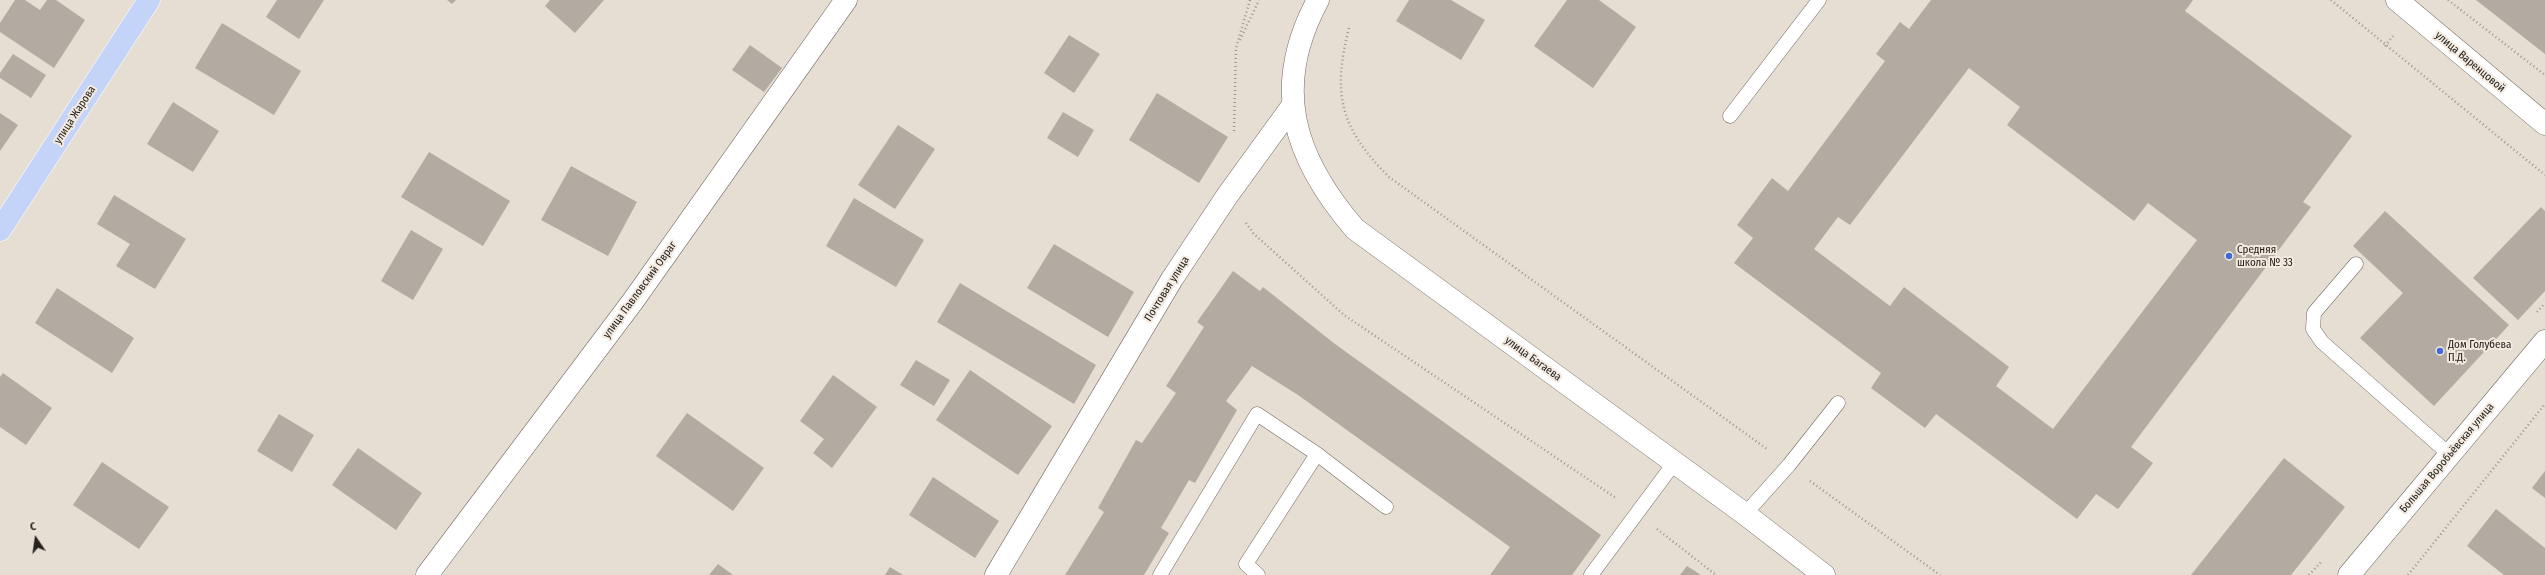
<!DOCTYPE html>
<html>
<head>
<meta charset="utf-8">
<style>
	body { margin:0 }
	#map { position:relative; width:2545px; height:575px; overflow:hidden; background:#e6ddd3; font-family:"Fira Sans Condensed",sans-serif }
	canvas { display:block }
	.north { position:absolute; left:16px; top:519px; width:40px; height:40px; -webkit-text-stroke:3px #f3eae0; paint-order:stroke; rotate:347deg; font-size:11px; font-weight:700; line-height:16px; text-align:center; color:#25211e }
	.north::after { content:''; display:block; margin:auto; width:14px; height:18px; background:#25211e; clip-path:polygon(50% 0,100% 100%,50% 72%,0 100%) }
</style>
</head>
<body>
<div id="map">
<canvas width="2545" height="575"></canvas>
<div class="north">С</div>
</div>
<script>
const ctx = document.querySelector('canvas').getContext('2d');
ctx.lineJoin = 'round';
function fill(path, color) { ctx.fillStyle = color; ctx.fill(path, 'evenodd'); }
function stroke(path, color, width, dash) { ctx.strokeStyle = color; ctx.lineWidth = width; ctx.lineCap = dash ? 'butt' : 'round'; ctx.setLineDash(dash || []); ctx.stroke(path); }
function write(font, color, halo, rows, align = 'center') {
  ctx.font = font + ' "Fira Sans Condensed",sans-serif'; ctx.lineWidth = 4; ctx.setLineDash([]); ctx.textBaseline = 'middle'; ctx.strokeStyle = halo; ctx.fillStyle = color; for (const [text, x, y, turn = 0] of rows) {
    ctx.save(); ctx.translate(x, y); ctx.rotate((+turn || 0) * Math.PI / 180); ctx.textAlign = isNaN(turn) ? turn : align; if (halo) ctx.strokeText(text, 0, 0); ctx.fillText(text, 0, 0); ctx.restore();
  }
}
fill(new Path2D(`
	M15,0H25L40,10L47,0H56L85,20L54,68L0,32V23Z
	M277,0H324L299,39L266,17Z
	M447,0H456L452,4Z
	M550,0H604L575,33L545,6Z
	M1409,0H1451L1485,20L1461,60L1396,21Z
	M1567,0H1599L1636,27L1593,88L1534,46Z
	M1931,0H2193L2185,11L2352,136L2303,202L2311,207L2131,447L2153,463L2118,509L2096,494L2077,519L1936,414L1925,428L1871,388L1881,373L1734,263L1753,238L1737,225L1772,178L1788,191L1885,61L1876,54L1900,22L1909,29ZM1969,68L2020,107L2007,125L2134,221L2148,203L2197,240L2053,429L1996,386L2009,367L1904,287L1890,306L1814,249L1838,217L1850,225Z
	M2476,0H2545V54Z
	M222,23L301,71L274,115L195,68Z
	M1069,35L1100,54L1074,93L1044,73Z
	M750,45L782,68L764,92L732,70Z
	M13,54L46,75L31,98L0,78V73Z
	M1157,93L1228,137L1199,183L1129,140Z
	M173,102L219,131L193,172L147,144Z
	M1063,112L1094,130L1078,157L1047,138Z
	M0,113L18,125L0,151Z
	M898,125L935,149L895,209L858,185Z
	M429,152L510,201L483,246L401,197Z
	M571,166L637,202L608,256L541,220Z
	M114,195L186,239L155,289L116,266L130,244L97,224Z
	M854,198L924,240L896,287L826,246Z
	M2541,207L2545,211V291L2518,320L2473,278Z
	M2385,211L2509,325L2434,406L2360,338L2403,293L2353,246Z
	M411,230L443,249L413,300L381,281Z
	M1054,244L1134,292L1108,337L1027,288Z
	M1233,271L1260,291L1263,287L1335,344L1601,535L1572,575H1490L1510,547L1298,395L1252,366L1226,401L1237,410L1195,483L1189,480L1161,528L1169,533L1144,575H1065L1104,512L1098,508L1136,440L1142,443L1176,393L1166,386L1204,327L1197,322Z
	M960,283L1096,365L1074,404L937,322Z
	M57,288L134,338L112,373L35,323Z
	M916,360L950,380L934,406L900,385Z
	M970,370L1052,426L1018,475L936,420Z
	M3,373L52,408L26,445L0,427V377Z
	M833,375L877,407L832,468L813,453L824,439L800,421Z
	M687,413L764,468L733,511L656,456Z
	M279,414L314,435L292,472L257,451Z
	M358,448L422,493L396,530L332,485Z
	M2284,458L2345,507L2291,575H2191Z
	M102,462L169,507L139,549L73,505Z
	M2545,471V498L2532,488Z
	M933,477L999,521L975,558L909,515Z
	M2496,509L2545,548V575H2504L2467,546Z
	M718,564L733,575H709Z
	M1687,566L1701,575H1680Z
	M890,567L903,575H885Z`), '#b3aba1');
const service = new Path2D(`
	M1730,116L1819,0
	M2356,264L2314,313L2313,329L2322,342L2450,455
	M1745,514L1789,465L1838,403
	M1160,575L1257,414L1317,454L1386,507
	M1258,575L1246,564L1317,454
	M1591,575L1675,462`);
const minor = new Path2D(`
	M2397,0L2545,124
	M427,575L633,301L846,0
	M996,575L1172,279L1227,196L1293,105
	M2349,575L2545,341`);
const secondary = new Path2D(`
	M1318,0C1271,87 1293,157 1355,229L1745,514L1824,575`);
const primary = new Path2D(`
	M0,230L149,0`);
stroke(service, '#716a61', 15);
stroke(minor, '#716a61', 23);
stroke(secondary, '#716a61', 23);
stroke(primary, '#fff', 23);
stroke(new Path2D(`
	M2331,0L2545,175
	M2448,0L2545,75
	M1349,28C1332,94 1340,128 1389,177L1767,449
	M1240,40L1259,0
	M2385,46L2393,36
	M1234,131L1236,48L1250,0
	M1246,223L1253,233L1344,315L1616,498
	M2537,312L2545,303
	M1810,481L1940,575
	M1657,529L1716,575
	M2309,575L2321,562
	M2408,575L2545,404`), '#9d968f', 2.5, [1, 3]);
stroke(service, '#fff', 14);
stroke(minor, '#fff', 22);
stroke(secondary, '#fff', 22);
stroke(primary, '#c4d3f8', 22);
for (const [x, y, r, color] of [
	[2229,256,4,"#4368da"],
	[2440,351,4,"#4368da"]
]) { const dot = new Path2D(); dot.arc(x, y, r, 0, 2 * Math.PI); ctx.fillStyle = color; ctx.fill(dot); stroke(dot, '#f3eae0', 1.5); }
write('11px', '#25211e', '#f3eae0', [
	["улица Варенцовой",2470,62,40],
	["улица Жарова",75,115,-57],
	["Почтовая улица",1167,289,-58],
	["улица Павловский Овраг",640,290,-54],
	["улица Багаева",1533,359,36],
	["Большая Воробьёвская улица",2447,458,-50]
]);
write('11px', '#25211e', '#f3eae0', [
	["Средняя",2237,250],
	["школа № 33",2237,263],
	["Дом Голубева",2448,345],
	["П.Д.",2448,358]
], 'left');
</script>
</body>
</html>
